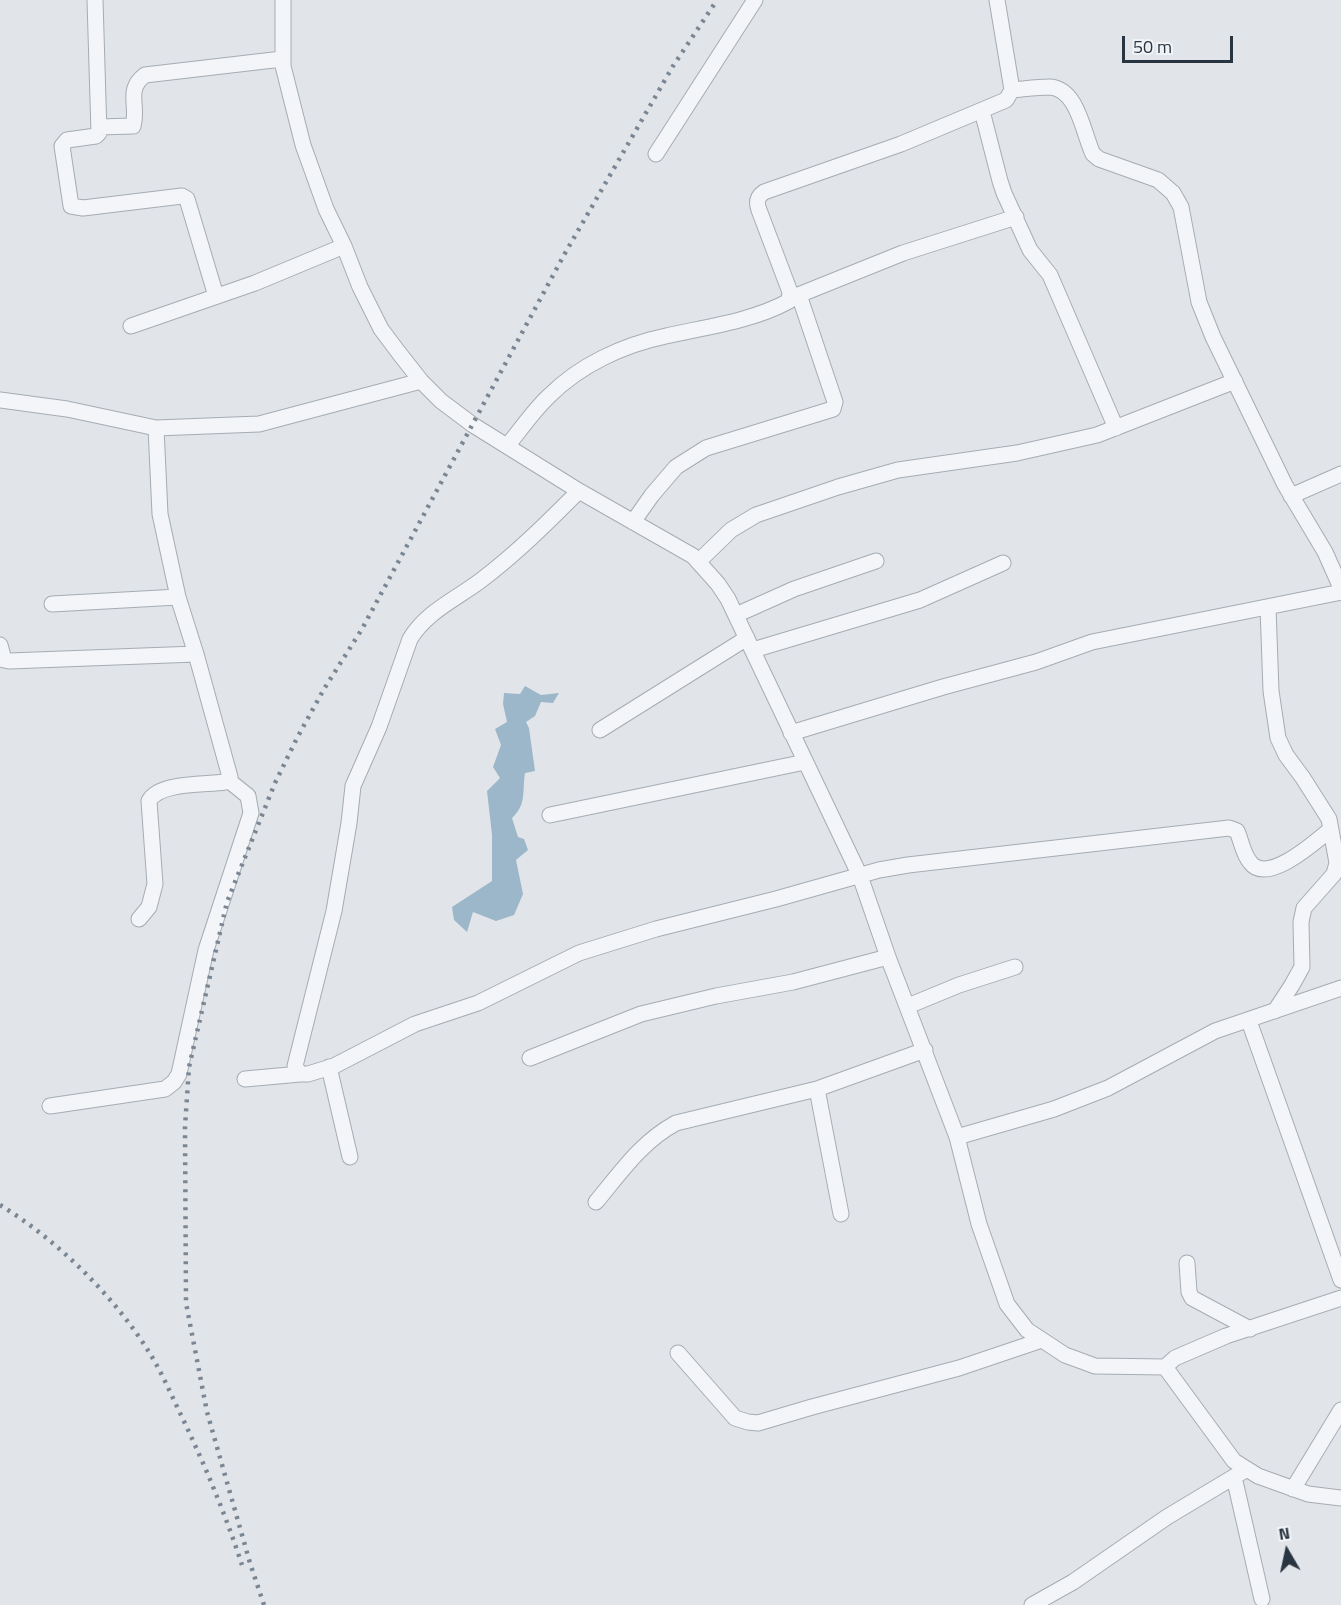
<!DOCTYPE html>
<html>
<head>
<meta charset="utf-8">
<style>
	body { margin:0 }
	#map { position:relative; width:1341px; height:1605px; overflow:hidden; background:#e1e5e9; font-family:"Titillium Web",sans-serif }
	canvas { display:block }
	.north { position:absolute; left:1257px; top:1521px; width:60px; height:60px; -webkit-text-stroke:4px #f0f4f7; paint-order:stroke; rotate:351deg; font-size:16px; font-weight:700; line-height:24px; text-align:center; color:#293441 }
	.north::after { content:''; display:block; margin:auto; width:21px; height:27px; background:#293441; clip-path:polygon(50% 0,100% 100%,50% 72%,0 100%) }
	.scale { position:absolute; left:1122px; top:36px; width:111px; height:27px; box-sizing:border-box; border:3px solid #293441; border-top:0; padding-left:8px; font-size:18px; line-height:21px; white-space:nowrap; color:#293441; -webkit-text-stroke:4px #f0f4f7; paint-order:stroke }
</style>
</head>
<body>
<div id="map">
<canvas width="1341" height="1605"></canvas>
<div class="north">N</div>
<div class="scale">50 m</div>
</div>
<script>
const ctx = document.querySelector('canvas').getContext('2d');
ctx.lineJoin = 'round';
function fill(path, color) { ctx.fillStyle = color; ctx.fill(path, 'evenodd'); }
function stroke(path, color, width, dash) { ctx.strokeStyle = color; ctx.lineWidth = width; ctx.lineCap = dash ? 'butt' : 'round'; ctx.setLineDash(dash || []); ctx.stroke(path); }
fill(new Path2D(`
	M525,686L541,695L559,693L553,703L541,702L535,716L526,722L529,728L535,771L525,773C522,792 527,804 512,818L518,837L524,839L528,850L516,860L523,894L514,915L496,921L473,912L467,932L454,920L452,907L492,881V835L487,791L500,778L493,767L501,745L495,729L507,722L503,704L504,693L520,694Z`), '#9cb7ca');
const minor = new Path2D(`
	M95,0L99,133L96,136L67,140L62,146L71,206L83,208L182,196L187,199L216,296
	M283,0V66L303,145L326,209L344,246L360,287L381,329L399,353L421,381L441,401L473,425L579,491L693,556L718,584L728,599L860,876L888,957L957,1137L979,1224L1007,1304L1027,1330L1065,1355L1095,1366L1165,1367L1234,1461L1258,1476L1308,1494L1341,1498
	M1012,90C1024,89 1037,87 1050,87C1078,89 1083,133 1093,154L1099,159L1158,180L1173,193L1181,207L1199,302L1213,337L1285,485L1325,552L1341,588
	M982,111L1000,181L1004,193L1030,250L1050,275L1116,428
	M99,127L133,126C139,106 125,90 145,75L282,59
	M656,154L755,0
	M791,298L903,253L1016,217
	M131,326L255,283L344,246
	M0,400L67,409L156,428L259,424L421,381
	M508,445C521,429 534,410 549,396C580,365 623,345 666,336C706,327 753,321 789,301L790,292L759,210C756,202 757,197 764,192L901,144L1006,100L1012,90L997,0
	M579,491C548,522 516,554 480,581C456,599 426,612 410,639L379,727L353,786L349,823L334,911L295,1066L300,1074H308L334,1066L415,1024L478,1003L579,953L656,929L776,899L879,870L908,865L1229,828L1237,831C1241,840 1243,854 1250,862C1267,886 1316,841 1331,829
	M1291,496L1341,474
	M633,522L652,495L676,467L706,448L833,409L835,402L799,295
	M699,561L731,530L756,515L838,487L898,470L1017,453L1097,435L1235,381
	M52,604L178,597
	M1268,607L1271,691L1278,738L1286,755L1303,778L1329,819L1337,863L1334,874L1304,908L1301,922L1302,967L1292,985L1275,1011
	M736,615L794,589L876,561
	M0,645L4,660L9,661L196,654
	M753,650L920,600L1003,563
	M600,730L747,638
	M791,733L943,687L1036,662L1092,642L1341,592
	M550,815L805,762
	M139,919L149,907L155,884L149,801C159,782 205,785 225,782L230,777L196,654L178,597L160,514L156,428
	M908,1006L959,985L1015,967
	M1249,1021L1341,1280
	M530,1058L641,1014L716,996L793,982L888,957
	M329,1067L350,1157
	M245,1079L300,1074
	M817,1089L841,1214
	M50,1106L165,1089L174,1082L179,1074L206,950L251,813L248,796L228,780
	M957,1137L1054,1109L1108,1088L1215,1031L1341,988
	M596,1202C621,1172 641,1142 676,1123L817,1089L925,1050
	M1187,1263L1189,1292L1192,1298L1250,1329
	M678,1353L735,1418L748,1422L758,1423L812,1407L959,1368L1042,1340
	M1165,1367L1175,1358L1226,1336L1341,1298
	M1234,1477L1262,1599
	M1293,1489L1341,1410
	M1032,1605L1073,1582L1167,1517L1247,1469`);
stroke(minor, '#a6acb3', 17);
stroke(minor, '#f3f5f8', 15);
stroke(new Path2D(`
	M0,1205C56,1239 114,1296 149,1352C161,1371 170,1392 180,1413C204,1463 225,1513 242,1565
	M264,1605L250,1563L207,1412L186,1303L185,1127L189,1067L227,902L275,783L297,738L324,689L362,629L564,255L673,66L717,0`), '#7a8693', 4.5, [3, 6]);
</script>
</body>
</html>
